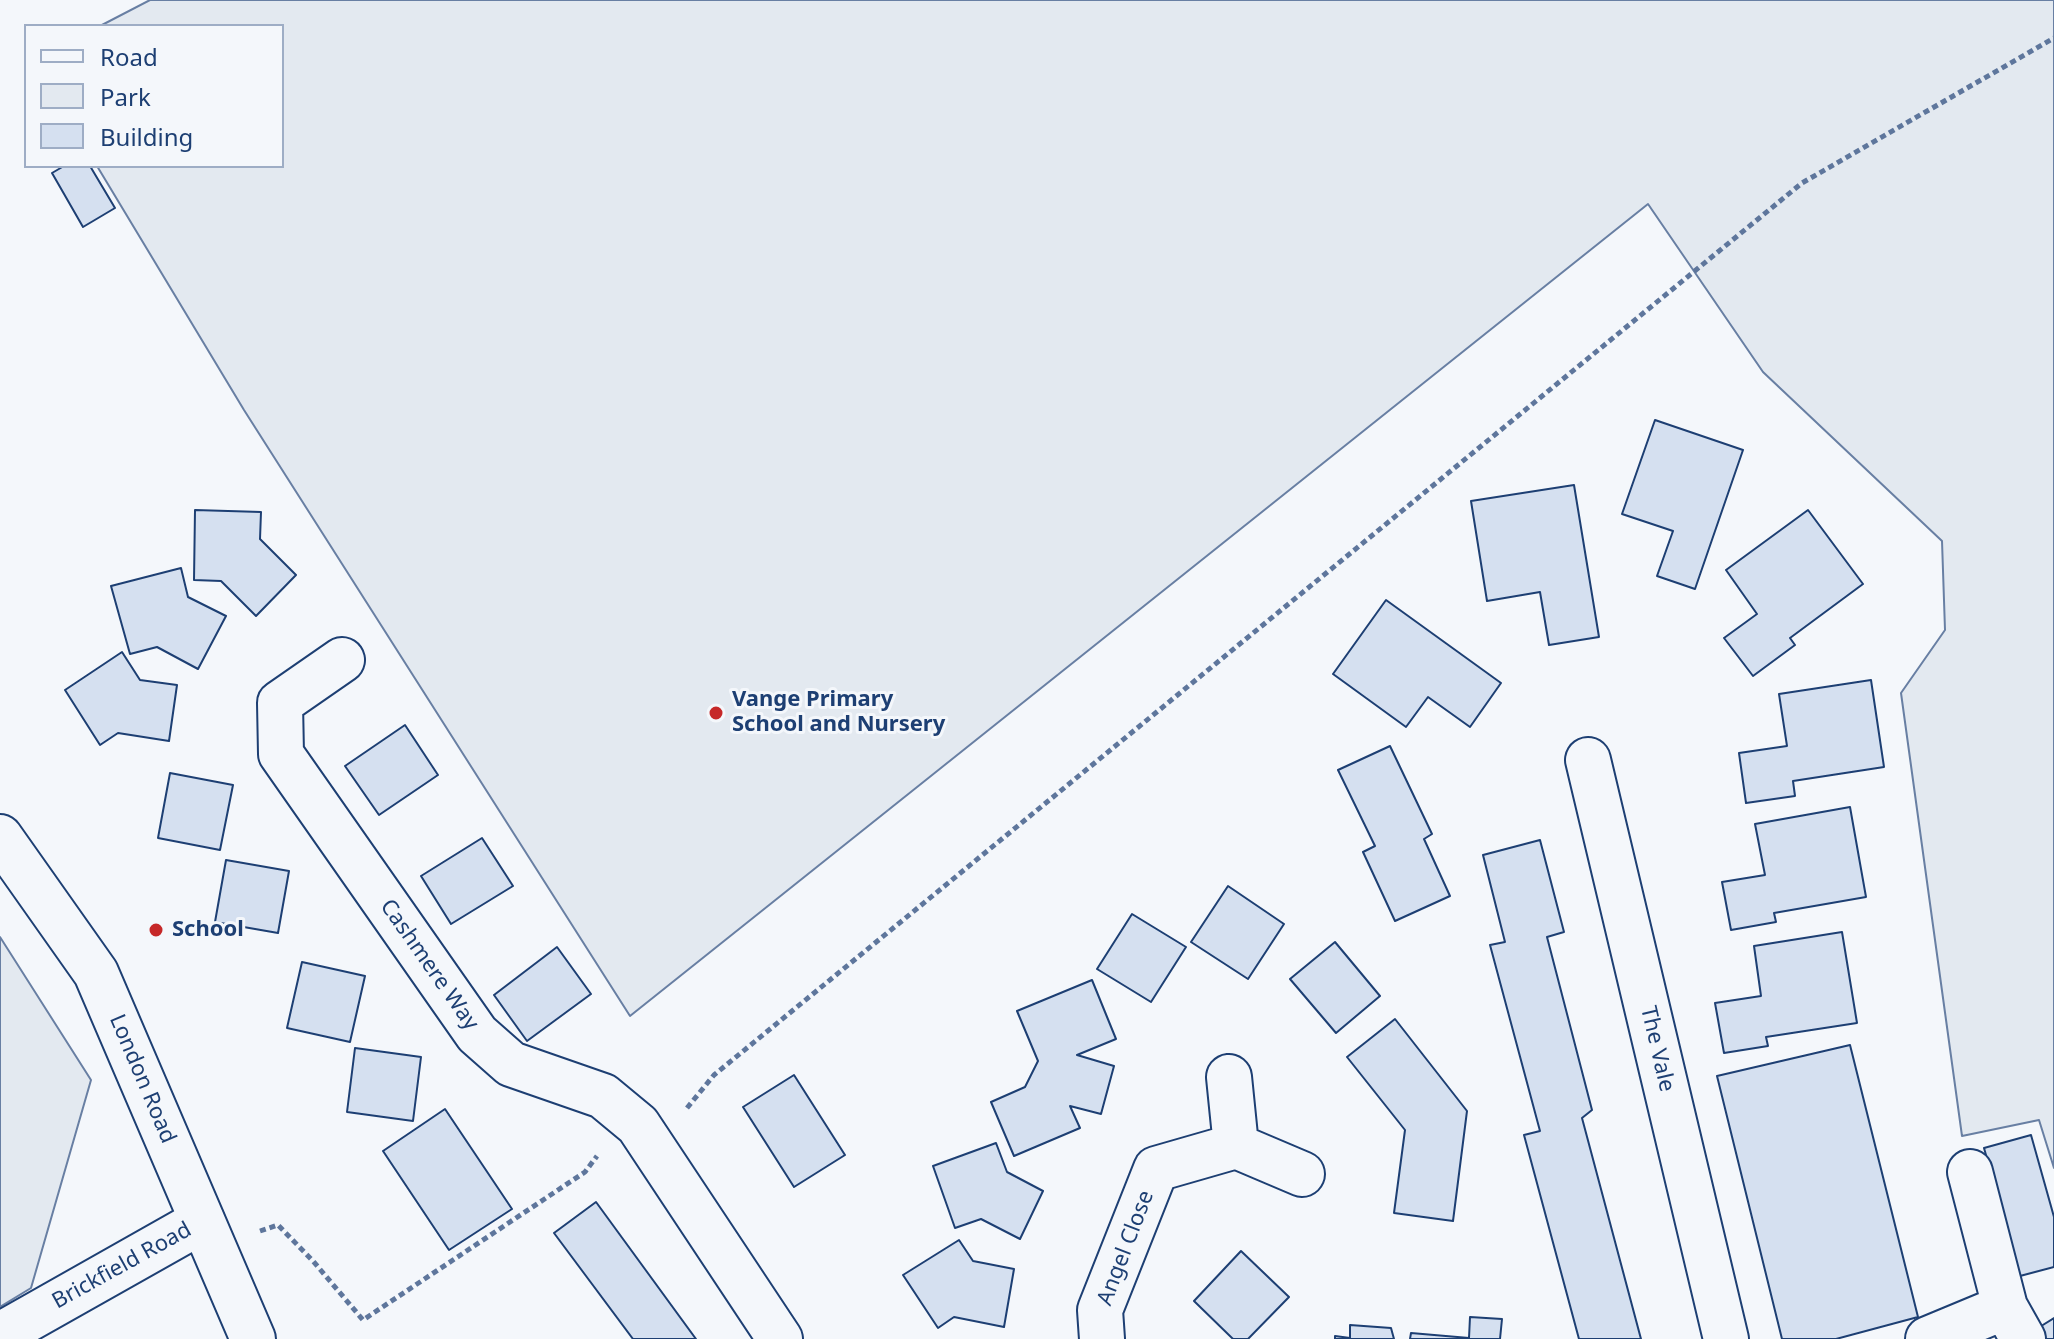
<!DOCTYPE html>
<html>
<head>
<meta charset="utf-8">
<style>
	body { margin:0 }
	#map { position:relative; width:2054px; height:1339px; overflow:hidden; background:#f4f7fb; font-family:"Noto Sans",sans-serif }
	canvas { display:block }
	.legend { position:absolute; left:24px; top:24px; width:260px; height:144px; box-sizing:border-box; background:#f4f7fb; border:2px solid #9eadc5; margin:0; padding:10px 14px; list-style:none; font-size:24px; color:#1d3f73 }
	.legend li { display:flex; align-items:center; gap:16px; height:40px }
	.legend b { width:40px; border:2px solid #9eadc5 }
</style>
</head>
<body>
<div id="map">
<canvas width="2054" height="1339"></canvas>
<ul class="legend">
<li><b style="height:10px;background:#f4f7fb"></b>Road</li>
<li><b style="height:22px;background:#e3e9f0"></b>Park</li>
<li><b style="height:22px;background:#d5e0f0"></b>Building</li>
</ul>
</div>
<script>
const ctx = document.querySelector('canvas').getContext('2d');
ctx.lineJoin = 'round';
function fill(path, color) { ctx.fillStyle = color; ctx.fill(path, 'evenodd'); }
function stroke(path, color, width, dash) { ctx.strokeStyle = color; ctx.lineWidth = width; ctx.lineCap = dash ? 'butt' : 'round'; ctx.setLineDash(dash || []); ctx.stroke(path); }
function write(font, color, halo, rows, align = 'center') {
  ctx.font = font + ' "Noto Sans",sans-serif'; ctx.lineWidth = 6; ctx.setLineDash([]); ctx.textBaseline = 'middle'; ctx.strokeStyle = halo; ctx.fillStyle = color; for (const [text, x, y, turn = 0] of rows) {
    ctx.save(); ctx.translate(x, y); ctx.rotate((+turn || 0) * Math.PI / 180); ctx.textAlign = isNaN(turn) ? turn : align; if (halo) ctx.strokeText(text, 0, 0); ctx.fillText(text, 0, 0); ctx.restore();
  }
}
const green = new Path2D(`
	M150,0H2054V1168L2039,1120L1962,1136L1901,693L1945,630L1942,541L1763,372L1648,204L630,1016L244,410L97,166H282V26H100Z
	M0,937L91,1080L31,1288L0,1307Z`);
fill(green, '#e3e9f0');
stroke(green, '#687fa3', 2);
const building = new Path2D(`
	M64,166H90L115,208L83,227L52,173Z
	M1655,420L1743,450L1695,589L1657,576L1673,531L1622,514Z
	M1574,485L1599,637L1549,645L1540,592L1487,601L1471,501Z
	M195,510L261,512L260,539L296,575L256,616L221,581L194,580Z
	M1808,510L1863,584L1790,638L1795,645L1753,676L1724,638L1757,614L1726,570Z
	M181,568L188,597L226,616L198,669L157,647L130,654L111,586Z
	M1386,600L1501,683L1470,727L1428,697L1406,727L1333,674Z
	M122,652L140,680L177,685L169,741L118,733L100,745L65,690Z
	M1871,680L1884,767L1793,781L1795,796L1746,803L1739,753L1787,746L1779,694Z
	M405,725L438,775L379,815L345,766Z
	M1390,746L1432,834L1424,839L1450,896L1395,921L1363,852L1375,846L1338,770Z
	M170,773L233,785L220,850L158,838Z
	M1850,807L1866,897L1774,913L1776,922L1731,930L1722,882L1765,875L1755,824Z
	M482,838L513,886L451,924L421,876Z
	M1540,840L1564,932L1547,937L1592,1110L1582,1118L1641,1339H1579L1524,1135L1540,1131L1490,945L1505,942L1483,855Z
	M226,860L289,871L278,933L215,922Z
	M1228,886L1284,924L1248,979L1191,942Z
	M1132,914L1186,947L1151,1002L1097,969Z
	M1842,932L1857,1023L1766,1037L1768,1046L1724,1053L1715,1003L1761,996L1754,946Z
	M1335,942L1380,996L1336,1033L1290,979Z
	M557,947L591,994L527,1041L494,995Z
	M302,962L365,976L350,1042L287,1028Z
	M1092,980L1116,1039L1077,1055L1114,1066L1101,1114L1070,1106L1080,1128L1014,1156L991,1102L1025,1087L1038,1061L1017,1011Z
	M1395,1019L1467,1111L1453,1221L1394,1213L1405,1130L1347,1057Z
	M1850,1045L1918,1317L1836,1339H1782L1717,1076Z
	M355,1048L421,1057L413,1121L347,1112Z
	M794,1075L845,1155L794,1187L743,1107Z
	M445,1109L512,1209L449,1250L383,1151Z
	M2031,1135L2054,1217V1267L2020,1276L1984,1148Z
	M996,1143L1007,1172L1043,1191L1020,1239L981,1219L955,1228L933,1166Z
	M596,1202L696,1339H633L554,1233Z
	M959,1240L973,1261L1014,1269L1004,1327L954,1317L938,1328L903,1275Z
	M1241,1251L1289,1297L1248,1339H1233L1194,1301Z
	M1470,1317L1502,1319L1500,1339H1410L1411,1333L1469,1338Z
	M2054,1318V1339H2045L2038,1328Z
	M1350,1325L1391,1328L1394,1339H1335V1336L1350,1338Z`);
fill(building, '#d5e0f0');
stroke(building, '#1d3f73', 2);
const minor = new Path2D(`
	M342,660L280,703L281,754L477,1034L511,1064L603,1096L638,1125L780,1339
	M1588,760L1726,1339
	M1229,1077L1236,1146
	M1970,1172L2005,1307L2023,1339
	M0,1335L202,1221
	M1102,1339L1100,1310L1156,1169L1236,1146L1302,1174
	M1928,1339L2005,1307`);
const major = new Path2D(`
	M0,837L96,973L253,1339`);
stroke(minor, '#1d3f73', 48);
stroke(major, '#1d3f73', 48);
stroke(new Path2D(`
	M687,1108L714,1075L1802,183L2054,38
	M260,1231L278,1225L313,1261L363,1320L585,1172L597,1156`), '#5e769c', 5, [6, 4]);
stroke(minor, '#f4f7fb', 44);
stroke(major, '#f4f7fb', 44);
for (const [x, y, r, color] of [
	[716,713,8,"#c62828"],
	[156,930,8,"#c62828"]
]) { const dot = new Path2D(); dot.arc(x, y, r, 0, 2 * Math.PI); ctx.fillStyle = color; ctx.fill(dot); stroke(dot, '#f4f7fb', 3); }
write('bold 22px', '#1d3f73', '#f4f7fb', [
	["Vange Primary",732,700],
	["School and Nursery",732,725],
	["School",172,930]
], 'left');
write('22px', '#1d3f73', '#f4f7fb', [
	["Cashmere Way",429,965,55],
	["The Vale",1657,1049,77],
	["London Road",142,1079,67],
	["Angel Close",1126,1248,-69],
	["Brickfield Road",122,1266,-29]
]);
</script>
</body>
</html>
